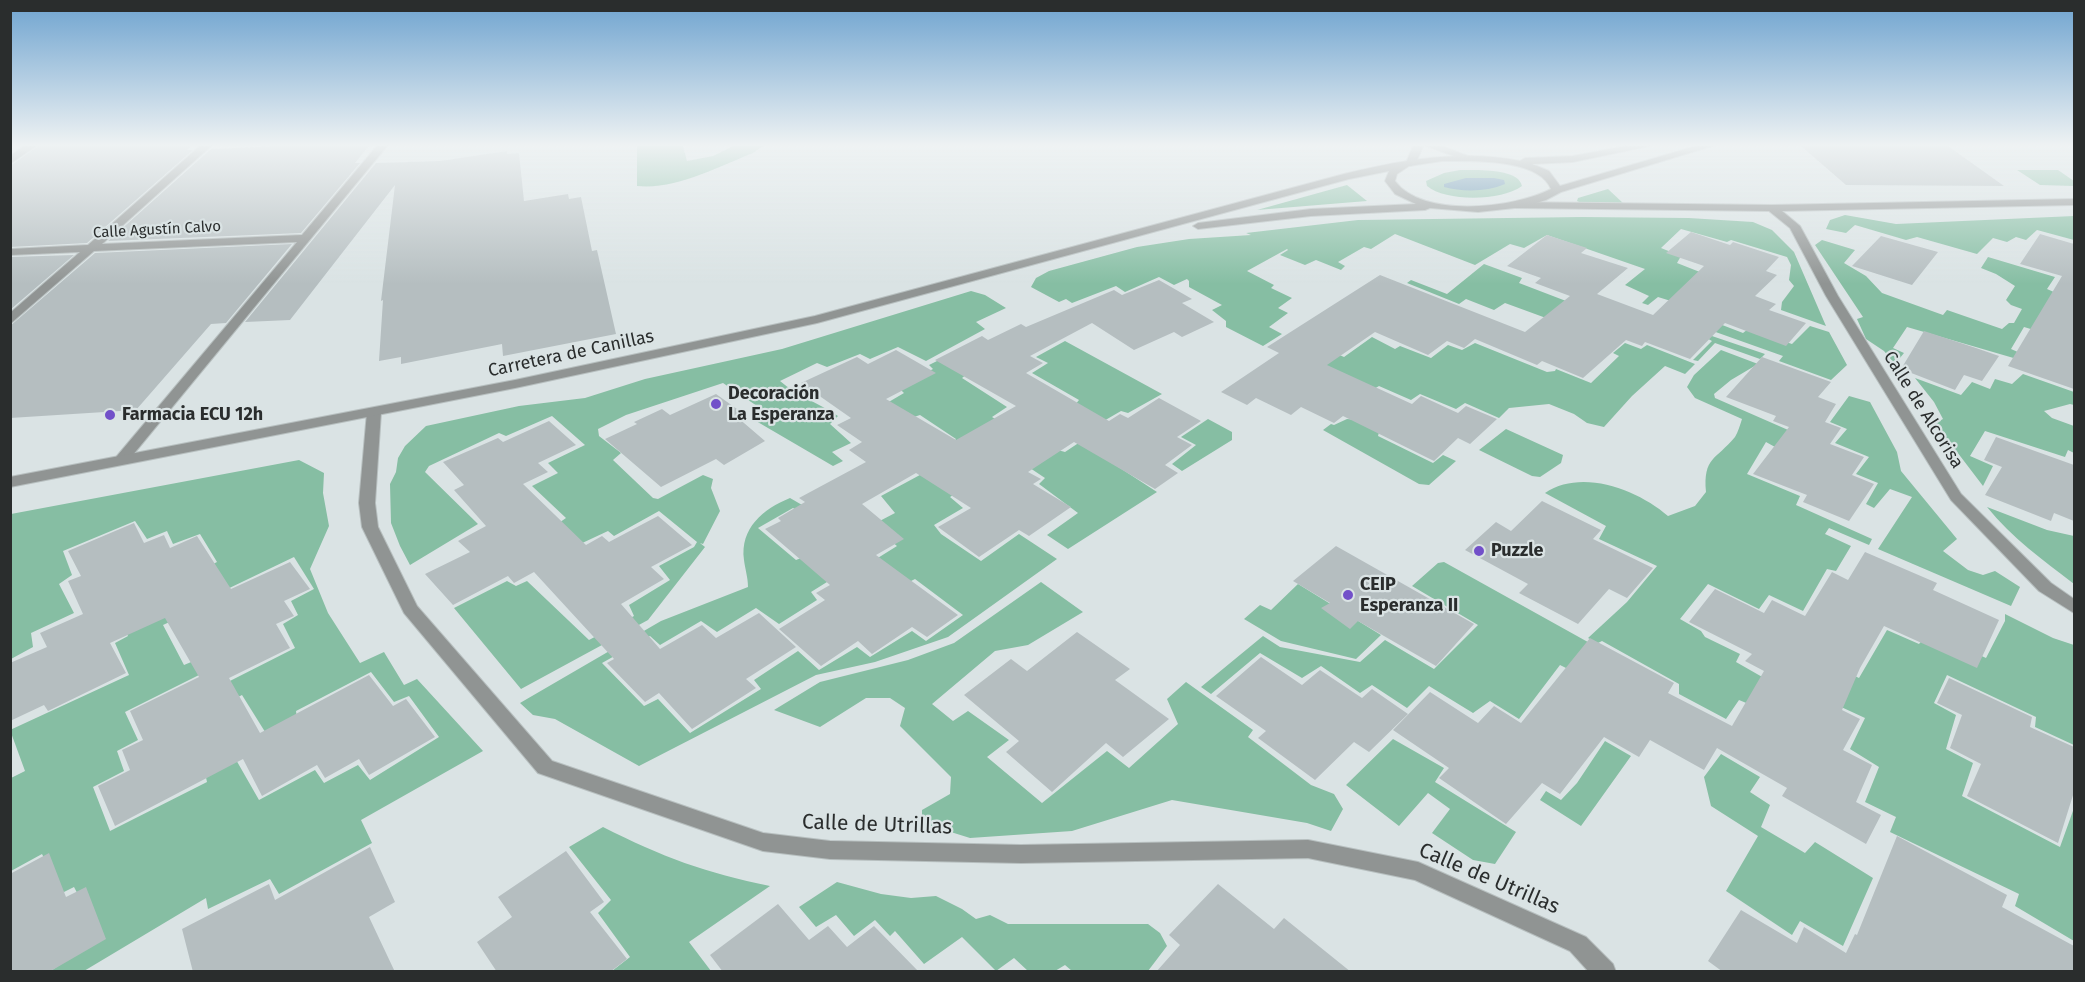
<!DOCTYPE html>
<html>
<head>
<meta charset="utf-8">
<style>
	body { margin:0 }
	#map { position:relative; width:2085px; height:982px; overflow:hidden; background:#dae3e4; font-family:"Fira Sans",sans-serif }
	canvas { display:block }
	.frame { position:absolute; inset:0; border:12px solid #2a2d2d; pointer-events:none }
</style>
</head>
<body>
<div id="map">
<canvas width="2085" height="982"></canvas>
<div class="frame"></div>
</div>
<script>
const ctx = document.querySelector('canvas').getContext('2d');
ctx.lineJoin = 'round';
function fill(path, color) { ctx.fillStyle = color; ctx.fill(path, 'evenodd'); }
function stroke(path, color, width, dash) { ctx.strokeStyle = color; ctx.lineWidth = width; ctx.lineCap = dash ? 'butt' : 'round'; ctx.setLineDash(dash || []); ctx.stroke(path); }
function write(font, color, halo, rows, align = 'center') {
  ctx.font = font + ' "Fira Sans",sans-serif'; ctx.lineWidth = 4.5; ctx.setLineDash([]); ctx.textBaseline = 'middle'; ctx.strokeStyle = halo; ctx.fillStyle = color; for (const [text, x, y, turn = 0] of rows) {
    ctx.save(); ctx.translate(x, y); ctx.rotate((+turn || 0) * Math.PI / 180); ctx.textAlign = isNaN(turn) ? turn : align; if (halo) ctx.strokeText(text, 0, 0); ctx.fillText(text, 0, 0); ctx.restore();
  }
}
fill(new Path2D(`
	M637,146H683L687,161L713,156L733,146H763L753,153C717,167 676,190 637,186Z
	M1460,170C1476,170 1519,168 1522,186C1502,201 1446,202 1427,186L1426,181L1444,173Z
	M2017,170H2058L2074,181V186L2040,185Z
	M1347,185L1367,201L1257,210Z
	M1608,189L1623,203H1581L1577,201L1578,198Z
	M1845,215L1896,224L2074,216V240L2037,230L2026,240L2016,237L2007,242L1993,238L1977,254L1917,237L1906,240L1855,225L1846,233L1826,229L1830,220Z
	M1582,217L1689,218L1753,222L1772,230L1794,252L1826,326L1781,310L1782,302L1794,286L1789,280L1791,265L1787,257L1731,240L1727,242L1681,229L1661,248L1681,256L1677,263L1710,276L1687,306L1658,297L1648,305L1642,303L1649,296L1625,285L1645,269L1547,235L1524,248L1510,244L1475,265L1395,234L1371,249L1364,247L1338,262L1345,266L1341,270L1316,260L1305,265L1280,255L1288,250L1287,249L1247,271L1274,285L1271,288L1292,298L1278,308L1288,313L1269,327L1282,334L1263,346L1226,327V321L1212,310L1222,305L1189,287V281L1187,279L1174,285L1159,277L1125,292L1116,286L1072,303L1066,299L1059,302L1031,287L1036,278L1049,271L1137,247L1189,239L1251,235L1246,233L1358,220Z
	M1822,240L1855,250L1844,263L1866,276L1882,293L1943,315L1947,310L2002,329L2009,323H2014L2022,309L2011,305L2006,300L2015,286L1996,274L1981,268L1988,257L2055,277L2047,289L2056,293L2049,306L2074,315V335L2064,339L2024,327L2011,349L2020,353L2017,359L1907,327L1893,348L1904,353L1895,364L1884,351L1866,339L1857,319L1863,317L1815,245Z
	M1484,264L1522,278L1519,283L1566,301L1546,318L1505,303L1494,310L1466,299L1459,304L1407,283L1411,280L1447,294Z
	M971,291L985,295L1006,308L976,322L985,329L926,361L898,347L870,359L860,354L827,367L817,363L780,381C797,396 819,403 838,416L830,424L851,443L832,452L843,461L833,466L756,421L760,408L723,383L626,415L598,429L599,436L621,453L613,460L653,498L658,499L703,475L713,479L711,488L720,511L703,544L700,543L705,547L648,620L521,689L454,608L507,581L516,586L527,581L589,640L634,616L629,605L670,580L659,566L694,547L697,542L659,511L614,536L608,531L578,545L556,525L566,518L532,486L558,473L548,463L585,445L552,416L506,436L499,433L429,466L425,472L478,524L410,565L400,546L391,523L390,484L396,472L398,458L405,446L426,426L519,406L585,398L645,379L782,349Z
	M1717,323L1743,333L1748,329L1792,344L1810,326L1829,332L1847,365L1831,380L1779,361L1783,356L1710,330Z
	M1706,334L1765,354L1760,359L1715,343L1698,361L1693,360L1712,341L1703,336Z
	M1372,337L1395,349L1400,346L1431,358L1448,345L1462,350L1475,343L1547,372L1555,371L1556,369L1591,383L1619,356L1613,353L1625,343L1641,349L1647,345L1695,364L1685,374L1665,366L1632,396L1604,427L1587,423L1574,414L1549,404L1509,408L1499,418L1465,403L1456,409L1420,394L1411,400L1379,386L1362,396L1314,367L1335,353L1344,357Z
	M1065,341L1162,394L1128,413L1121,411L1102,422L1074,406L1079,400L1032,373L1048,363L1036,357Z
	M1721,350L1758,364L1731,380L1714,394L1715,398L1795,433L1775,447L1766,442L1747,474L1800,496L1796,505L1872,539L1869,545L1829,528L1825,534L1851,546L1836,571L1827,569L1803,611L1769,595L1759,609L1708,584L1680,619L1701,631L1705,637L1740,654L1736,662L1771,682L1756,707L1739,700L1726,719L1679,694V684L1602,641L1598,643L1588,638L1627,602L1657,566L1599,539L1606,526L1545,493C1582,468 1638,490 1668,516L1695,506L1706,492C1703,457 1716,460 1735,437C1738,432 1740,425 1742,419L1695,398L1687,387L1694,375Z
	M943,358L968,373L962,378L1007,407L992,417L1003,424L982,476L950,497L963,508L934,525L941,534L981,561L1019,534L1057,559L948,637L875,662L816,675L639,766L555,719L533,715L520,703L661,621L748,587C748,577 745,569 744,560C740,528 763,509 790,498L809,509L802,513L793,508L758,528L796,560L809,555L835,577L811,592L817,600L779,624L756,608L717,632L701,621L660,645L650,636L602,663L644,706L658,699L690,733L761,689L754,680L798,651L819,670L857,647L870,657L912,631L926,641L963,615L915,579L905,584L873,561L897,546L872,525L895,513L881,496L931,469L956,439L920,415L911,418L887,403L904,393L898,387L933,369L929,365Z
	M2023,374L2074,392V405L2070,404L2044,411L2052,418L2074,426V453L2068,450L2065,457L1985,431L1970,456L1993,466L1983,486L1935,423L1943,419L1934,402L1915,378L1961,395L1972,382L1990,389L1995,379L2012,384Z
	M1849,396L1870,402L1897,452L1901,471L1957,539L1943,551L1968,570L1983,575L1995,571L2020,587L2011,606L1878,549L1912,497L1890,489L1874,508L1866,504L1878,483L1856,474L1869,457L1835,443L1847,429L1830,422Z
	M1208,419L1232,432V440L1182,471L1172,464L1196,445L1181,437Z
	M1347,419L1358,420L1379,432L1378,436L1433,463L1443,455L1456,461L1429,485L1419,484L1323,430L1331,424L1334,425Z
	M1506,429L1563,455L1561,463L1540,477L1532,476L1479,450Z
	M1080,442L1157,492L1068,549L1047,535L1078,513L1039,484L1045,478L1027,466L1054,449L1065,452Z
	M299,460L324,473L323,493L329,526L310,569L328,613L360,663L384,652L404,685L417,679L483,751L361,820L372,843L279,894L270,879L208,909L206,898L84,971L49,972L101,938L74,887L62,893L42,854L11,871V778L25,771L10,730L129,675L115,643L128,636L111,603L217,600L163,625L184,665L196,660L203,673L125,712L138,740L117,751L124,771L93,787L110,831L207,782L205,773L235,758L259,800L315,770L324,783L358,765L370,780L439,737L409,696L394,702L371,672L296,711L297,719L267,735L242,695L230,701L220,686L295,648L283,624L298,615L291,601L314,589L294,557L219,593L199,571L217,562L200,534L173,544L167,531L147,539L135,521L63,551L72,575L59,584L74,613L31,633L33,647L11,659V514Z
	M1987,507L2047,530L2074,536V584C2043,560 2012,538 1987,507Z
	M1444,562L1595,646L1574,672L1560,665L1519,719L1490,701L1473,713L1429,686L1407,708L1372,685L1360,693L1321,666L1302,678L1260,653L1211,694L1201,687L1263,636L1280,647L1360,662L1385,640L1434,669L1478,625L1412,586L1438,563Z
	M1041,582L1083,612L1028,645L995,651L932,704L953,721L968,711L1009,740L987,757L1042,803L1107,751L1129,768L1178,724L1167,699L1186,682L1253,730L1248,737L1311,785L1334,794L1343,809L1331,831L1307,823L1172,800L1072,831L970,838L922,823V810L950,794L951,777L900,726L905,708L890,698H866L820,727L774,710L820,682L908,660L954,643Z
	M1298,584L1381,635L1356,659L1281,641L1244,619L1260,605L1271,610Z
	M2005,614L2053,638L2074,645V745L2035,727L2036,717L1947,675L1934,703L1956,715L1946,749L1973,763L1962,796L2060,847L2074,808V941L2015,906L2019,894L1890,832L1896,817L1865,802L1879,767L1850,749L1865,718L1826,700L1842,670L1859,678L1887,630L1919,644L1929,632L1986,658L2005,621Z
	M1393,739L1444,768L1435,782L1516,832L1495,864L1473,860L1432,833L1450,809L1428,793L1399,826L1346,785Z
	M1605,741L1631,756L1581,826L1540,800L1546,791L1561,800L1577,783Z
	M1721,754L1760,777L1750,792L1770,805L1761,827L1805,853L1815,842L1873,878L1843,946L1800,921L1792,935L1726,891L1758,836L1711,806L1704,777Z
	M603,827C662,857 706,873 770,886L689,942L711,971H612L630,957L598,913L611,900L569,847Z
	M837,882L881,894L911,898L936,896L962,909L976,919L990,915L1008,924H1148L1160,933L1167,946L1148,971H1072L1065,965L1055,971H1028L1014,958L996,971L962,937L924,964L895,931L890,936L875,920L854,936L836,915L816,927L799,907Z`), '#86bea3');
fill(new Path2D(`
	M1466,178H1494L1504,180L1505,184C1486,192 1463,192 1444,187V184Z`), '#578aaa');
fill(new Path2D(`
	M38,146H191L187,150H193L87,243L10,247V166Z
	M280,146H369L355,163H360L301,233L108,241L211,149Z
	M1801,146H1948L2004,186L1846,185Z
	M507,151V154L519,153L524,201L568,194L569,199L581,197L592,251L597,250L616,334L503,356L502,344L401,364V357L379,361L383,300L381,301L395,185L290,320L245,322L376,163L440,161Z
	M1691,232L1730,245L1733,242L1779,257L1766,271L1777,275L1755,296L1776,304L1769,310L1806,323L1786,346L1725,323L1690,359L1645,342L1642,346L1626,340L1583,378L1542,361L1537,365L1475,339L1464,348L1447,341L1428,355L1375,332L1327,365L1412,404L1421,396L1458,413L1466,406L1497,419L1470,444L1458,438L1434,461L1343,416L1334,423L1301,407L1291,415L1256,398L1247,405L1221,392L1279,353L1267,347L1380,275L1525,332L1570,296L1535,283L1541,278L1507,266L1547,235L1587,248L1581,253L1628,268L1597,294L1653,315L1704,266L1666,253Z
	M2040,234L2074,244V389L2008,366L2062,276L2020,264Z
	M1881,236L1938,252L1912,285L1852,266Z
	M292,244L226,323L211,324L136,410L10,418V326L95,253Z
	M74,255L10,310V257Z
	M1159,280L1192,299L1182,303L1214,322L1182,337L1174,332L1134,350L1092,323L1030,356L1043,363L1026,373L1109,421L1120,414L1128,418L1159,398L1201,421L1177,437L1192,445L1165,465L1178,473L1155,489L1074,442L1028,472L1041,479L1033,484L1071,507L1029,536L1019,530L979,557L938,527L971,508L916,473L862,504L904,539L876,555L958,615L927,637L912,627L872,654L858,641L821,666L779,629L825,600L816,593L830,585L765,529L781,521L778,518L805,502L799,498L866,462L849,450L862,442L837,425L851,418L801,383L857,357L868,364L896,350L936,373L886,399L956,440L1016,406L935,360L982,336L988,340L1021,324L1026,327L1114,290L1122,295Z
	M1924,331L1976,348L1999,356L1982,381L1964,375L1955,390L1901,369Z
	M1762,357L1831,382L1818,397L1836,404L1825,422L1841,428L1830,444L1864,457L1852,475L1874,484L1849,521L1803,502L1807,495L1753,474L1789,427L1773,421L1776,416L1726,397Z
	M716,394L744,414L737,417L765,441L724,465L716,459L661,487L605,439L637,424L634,422L662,409L670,415Z
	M549,421L576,445L538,463L548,472L523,484L586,545L602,536L609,542L658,516L692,545L651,567L664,579L621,604L660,649L702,625L716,638L759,613L796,647L746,679L756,688L692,729L659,693L645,702L607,663L614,659L534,572L514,583L508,576L453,605L425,574L470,552L458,541L486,526L454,490L464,485L443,462L498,438L503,442Z
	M1996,437L2074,465V521L2054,513L2051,521L1985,495L2002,467L1984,460Z
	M1542,501L1601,530L1593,539L1653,568L1627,598L1609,589L1578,624L1519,593L1528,584L1465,550L1496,522L1511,531Z
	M134,523L144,543L164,535L170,548L197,536L231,589L290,562L310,589L284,601L294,616L276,624L290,648L229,678L260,733L369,675L393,706L406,699L435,737L369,775L359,759L325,778L317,765L262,796L243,759L115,826L98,786L130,770L122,750L143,740L130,711L199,677L165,618L110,643L126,673L48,711L44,705L10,721V663L47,647L40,633L83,614L68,581L81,576L68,551Z
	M1336,546L1474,624L1436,666L1358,621L1350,629L1321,608L1330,603L1293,581Z
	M1865,552L1937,583L1933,590L1999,620L1977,668L1884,626L1860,668L1842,710L1860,719L1843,750L1872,765L1856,802L1881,815L1866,844L1782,796L1787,788L1717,748L1704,770L1650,740L1639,757L1604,737L1560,794L1542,783L1506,824L1439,778L1449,768L1393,730L1430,692L1478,723L1494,706L1521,723L1590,638L1674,683L1668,693L1732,726L1764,671L1745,661L1752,654L1689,622L1715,589L1764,613L1772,600L1805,616L1832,572L1848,580Z
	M1077,632L1130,669L1115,680L1169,719L1123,757L1106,743L1052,792L1006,752L1019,741L964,695L1011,659L1027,671Z
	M1261,657L1302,685L1320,670L1362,698L1372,689L1408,714L1369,752L1354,742L1315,780L1258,738L1266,731L1216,696Z
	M1949,678L2032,717L2030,727L2074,747V792L2058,843L1967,796L1981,764L1950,748L1962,715L1937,703Z
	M1897,836L2007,895L2002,907L2074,946V972H1723L1708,961L1741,910L1797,943L1804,927L1846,953L1855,934L1857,935Z
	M370,847L395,902L369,917L395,972H193L182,929L269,884L275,900Z
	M566,851L604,902L590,912L627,959L610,972H497L477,942L512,917L498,897Z
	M49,853L66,897L86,887L106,939L49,972H10V874Z
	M1218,884L1274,929L1284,918L1351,972H1156L1180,945L1169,935Z
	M778,904L809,940L828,926L847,947L874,926L919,972H723L710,955Z`), '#b5bec0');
const minor = new Path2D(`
	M24,146H36L10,164V156Z
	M200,146H211L102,244L302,235L377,146H387L127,462H117L115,459L117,456L297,242L94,251L10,324V313L80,252L10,255V249L88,245Z
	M1413,146H1423L1416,163L1411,166L1406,163Z
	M1426,146H1442L1473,158L1465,160Z
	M2074,199V205L1782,211L1800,226L1838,296L1961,494L2051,583L2074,599V613L2039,591L1951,500L1826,296L1790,228L1769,211L1514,208L1509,205L1514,202L1772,205Z
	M374,408L381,412L375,503L378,527L417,606L552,761L763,833L830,841L1021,845L1308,840L1418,862L1586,937L1613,964L1616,972H1589L1570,951L1415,880L1308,858L1021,863L830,859L763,851L538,773L404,613L362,527L359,503L367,412Z`);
const tertiary = new Path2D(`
	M1626,146H1649L1573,162L1532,164L1549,171L1560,186L1696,146H1712L1561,192L1546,200L1524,207L1478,212L1430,208L1425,210L1311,216L1198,229L1193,226L1198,223L1311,209L1416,204L1395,194L1385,181L1389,171L1349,179L817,323L515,388L10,487V477L515,380L815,316L1344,174C1403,160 1460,149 1520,161L1525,158L1573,156ZM1442,161C1471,161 1539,158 1551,189C1515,208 1423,219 1395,181L1397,174L1409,166Z`);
stroke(minor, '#b7bfbf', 2);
stroke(tertiary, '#b7bfbf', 2);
fill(minor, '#909493');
fill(tertiary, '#909493');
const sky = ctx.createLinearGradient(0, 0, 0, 284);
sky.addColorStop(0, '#6ea3cf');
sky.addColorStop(0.51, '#eef2f3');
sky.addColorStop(1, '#eef2f300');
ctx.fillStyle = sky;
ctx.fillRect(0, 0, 2085, 284);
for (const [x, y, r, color] of [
	[716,404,6,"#7250c9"],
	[110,415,6,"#7250c9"],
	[1479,551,6,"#7250c9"],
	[1348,595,6,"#7250c9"]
]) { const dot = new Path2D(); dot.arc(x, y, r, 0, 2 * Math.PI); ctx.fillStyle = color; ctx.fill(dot); stroke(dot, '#dae3e4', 2); }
write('15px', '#2a2d2d', '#dae3e4', [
	["Calle Agustín Calvo",157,230,-3]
]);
write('18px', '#2a2d2d', '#dae3e4', [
	["Carretera de Canillas",571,354,-12],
	["Calle de Alcorisa",1923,410,58]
]);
write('bold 18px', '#2a2d2d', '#dae3e4', [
	["Decoración",728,394],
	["La Esperanza",728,415],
	["Farmacia ECU 12h",122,415],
	["Puzzle",1491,551],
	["CEIP",1360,585],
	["Esperanza II",1360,606]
], 'left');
write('21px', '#2a2d2d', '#dae3e4', [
	["Calle de Utrillas",877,825,2],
	["Calle de Utrillas",1489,879,23]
]);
</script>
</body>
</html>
